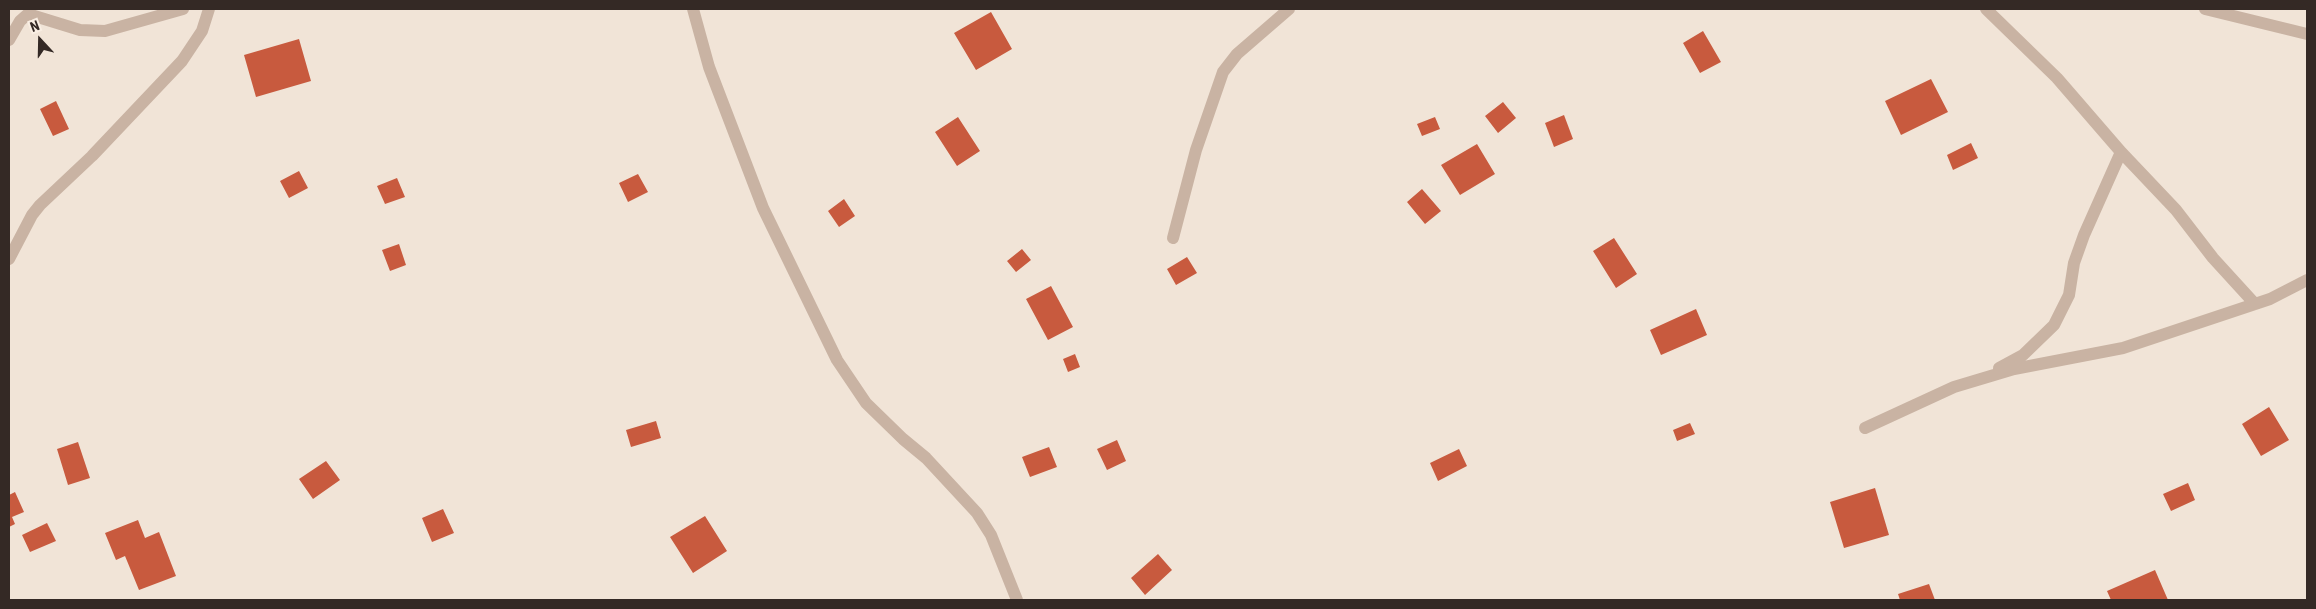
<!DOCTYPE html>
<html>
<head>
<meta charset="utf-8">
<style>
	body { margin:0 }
	#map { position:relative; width:2316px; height:609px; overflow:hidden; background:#f1e4d7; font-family:"Roboto Condensed",sans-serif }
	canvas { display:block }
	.frame { position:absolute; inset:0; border:10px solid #342925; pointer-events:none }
	.north { position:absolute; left:15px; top:15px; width:50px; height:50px; -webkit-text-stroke:4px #f9eee3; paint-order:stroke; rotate:339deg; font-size:14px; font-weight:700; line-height:20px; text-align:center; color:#342925 }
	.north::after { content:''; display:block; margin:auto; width:18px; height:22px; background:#342925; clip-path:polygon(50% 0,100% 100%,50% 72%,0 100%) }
</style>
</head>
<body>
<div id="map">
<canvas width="2316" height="609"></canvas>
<div class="frame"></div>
<div class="north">N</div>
</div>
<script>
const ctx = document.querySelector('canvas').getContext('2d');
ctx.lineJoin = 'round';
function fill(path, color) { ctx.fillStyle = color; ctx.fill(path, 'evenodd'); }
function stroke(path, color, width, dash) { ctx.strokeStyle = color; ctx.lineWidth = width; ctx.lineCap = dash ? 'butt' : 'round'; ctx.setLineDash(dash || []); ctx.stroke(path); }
fill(new Path2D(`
	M991,12L1012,49L976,70L954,33Z
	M1703,31L1721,62L1700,73L1683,43Z
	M299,39L311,81L256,97L244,55Z
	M1931,79L1948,112L1901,135L1885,101Z
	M56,101L69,129L53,136L40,109Z
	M1503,102L1516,118L1498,133L1485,116Z
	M1564,115L1573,139L1554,147L1545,123Z
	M958,117L980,151L957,166L935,132Z
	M1435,117L1440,129L1422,136L1417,124Z
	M1971,143L1978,158L1953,170L1947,155Z
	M1477,144L1495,174L1460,195L1441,165Z
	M299,171L308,188L289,198L280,181Z
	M638,174L648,192L628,202L619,183Z
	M397,178L405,197L385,204L377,186Z
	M1422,189L1441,211L1425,224L1407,202Z
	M844,199L855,216L839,227L828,211Z
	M1614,238L1637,274L1616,288L1593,251Z
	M399,244L406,265L390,271L382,250Z
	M1022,249L1031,260L1016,272L1007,261Z
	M1187,257L1197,273L1176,285L1167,269Z
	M1051,286L1073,327L1048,340L1026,299Z
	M1696,309L1707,335L1661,355L1650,330Z
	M1075,354L1080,367L1068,372L1063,359Z
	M2269,407L2289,440L2261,456L2242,424Z
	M656,421L661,438L631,447L626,430Z
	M1690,423L1695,434L1677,441L1673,430Z
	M1117,440L1126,461L1107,470L1097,449Z
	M78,442L90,478L68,485L57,449Z
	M1049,447L1057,467L1030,477L1022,457Z
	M1459,449L1467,466L1438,481L1430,463Z
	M326,461L340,480L313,499L299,479Z
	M2188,483L2195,500L2171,511L2163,494Z
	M1875,488L1889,535L1844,548L1830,502Z
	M15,492L24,512L12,517L15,524L9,527V495Z
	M443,509L454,533L432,542L422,518Z
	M705,516L727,551L693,573L670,537Z
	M138,520L145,538L159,532L176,576L139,590L125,556L116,560L105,533Z
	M47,523L56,541L30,552L22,535Z
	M1158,554L1172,570L1145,595L1131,578Z
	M2155,570L2168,600H2111L2107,591Z
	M1929,584L1935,600H1900L1898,594Z`), '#c85a3e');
stroke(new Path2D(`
	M693,9L709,67L763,208L837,360L866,403L903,439L926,458L977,513L991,535L1017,600
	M1986,9L2057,78L2121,152L2176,210L2213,258L2255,304
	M2205,9L2307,34
	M9,40L20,21L28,14L80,30L105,31L183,9
	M1173,238L1196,150L1223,72L1237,54L1289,9
	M9,259L32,215L40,205L92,156L182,61L202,31L209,9
	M1999,368L2023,355L2054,325L2069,295L2074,263L2084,235L2121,152
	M1865,428L1954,387L2014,369L2123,348L2270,299L2307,280`), '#c9b3a3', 12);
</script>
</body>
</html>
